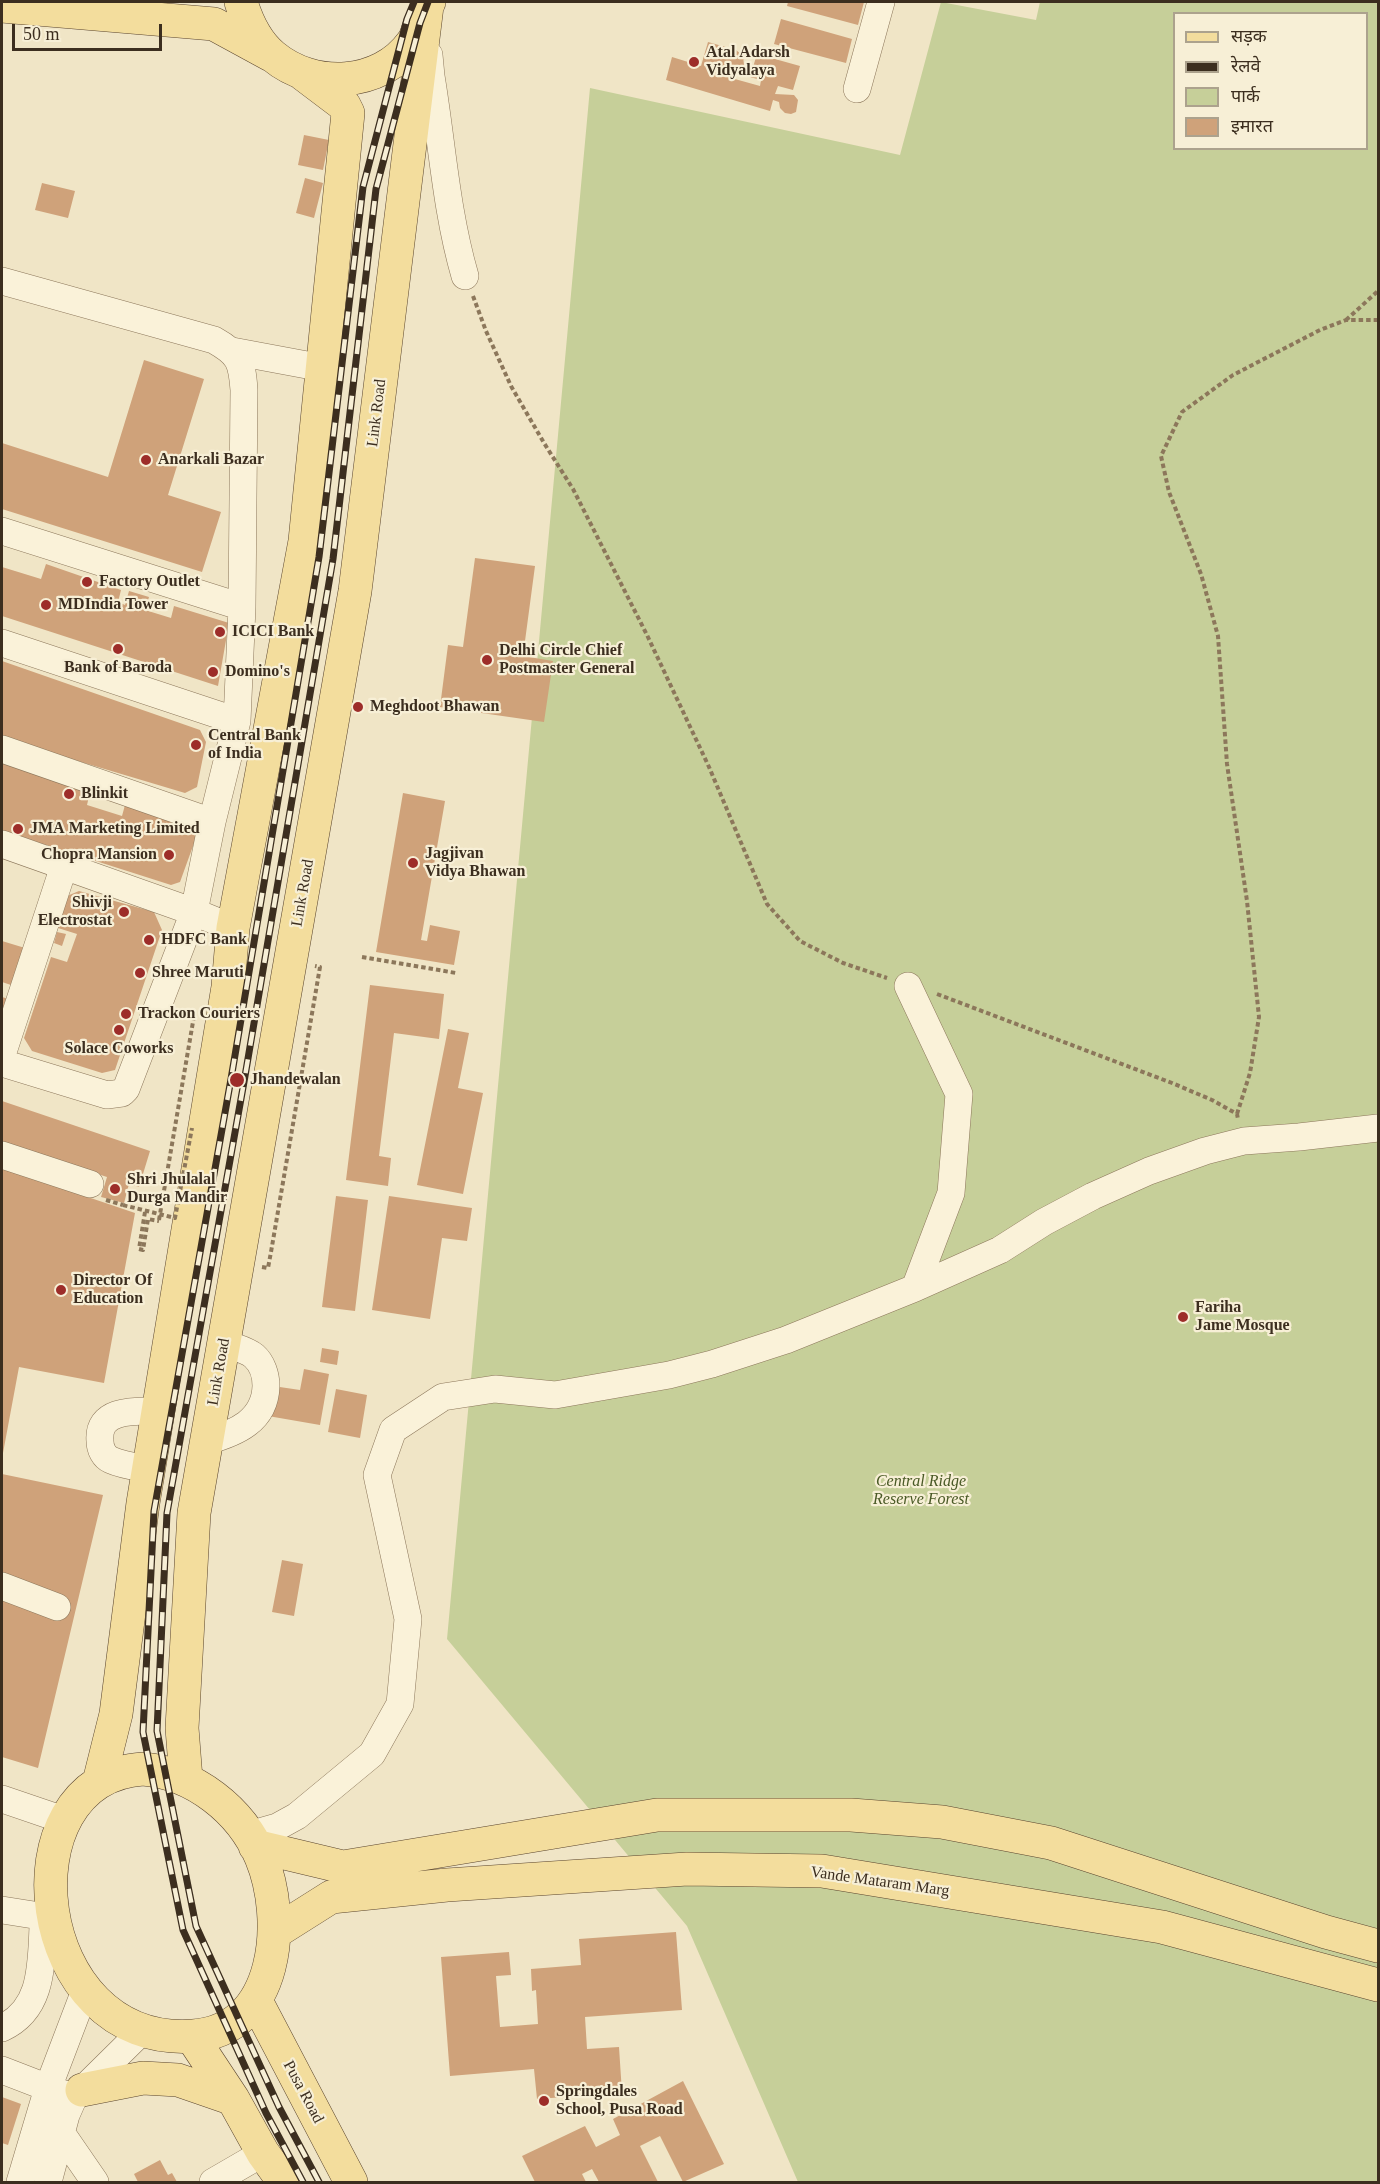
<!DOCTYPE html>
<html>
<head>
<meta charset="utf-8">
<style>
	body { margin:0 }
	#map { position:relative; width:1380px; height:2184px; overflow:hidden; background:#f0e5c6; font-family:"Times New Roman","Noto Sans Devanagari",serif }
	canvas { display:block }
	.frame { position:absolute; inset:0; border:3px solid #3c2e1f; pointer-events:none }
	.legend { position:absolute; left:1173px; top:12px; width:195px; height:138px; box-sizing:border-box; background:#f7efd6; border:2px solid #aca28d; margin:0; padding:8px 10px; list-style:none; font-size:18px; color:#3c2e1f }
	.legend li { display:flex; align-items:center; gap:12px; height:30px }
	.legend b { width:30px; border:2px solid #aca28d }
	.scale { position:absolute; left:12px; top:24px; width:150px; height:27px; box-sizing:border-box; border:3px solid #3c2e1f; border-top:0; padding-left:8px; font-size:18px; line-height:21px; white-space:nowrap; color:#3c2e1f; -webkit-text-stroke:4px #f7efd6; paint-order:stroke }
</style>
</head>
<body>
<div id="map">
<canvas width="1380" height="2184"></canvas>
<div class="frame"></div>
<ul class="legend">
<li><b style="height:8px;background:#f3dd9d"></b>सड़क</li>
<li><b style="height:8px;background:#3c2e1f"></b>रेलवे</li>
<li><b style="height:16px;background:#c6cf99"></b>पार्क</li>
<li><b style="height:16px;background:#cfa27a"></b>इमारत</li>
</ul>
<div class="scale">50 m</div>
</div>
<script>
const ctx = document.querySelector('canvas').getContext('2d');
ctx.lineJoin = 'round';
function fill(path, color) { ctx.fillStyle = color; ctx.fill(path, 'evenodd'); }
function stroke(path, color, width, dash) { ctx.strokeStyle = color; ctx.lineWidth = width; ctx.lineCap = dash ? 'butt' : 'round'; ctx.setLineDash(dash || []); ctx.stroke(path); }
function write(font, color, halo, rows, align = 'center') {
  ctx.font = font + ' "Times New Roman",serif'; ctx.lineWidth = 4.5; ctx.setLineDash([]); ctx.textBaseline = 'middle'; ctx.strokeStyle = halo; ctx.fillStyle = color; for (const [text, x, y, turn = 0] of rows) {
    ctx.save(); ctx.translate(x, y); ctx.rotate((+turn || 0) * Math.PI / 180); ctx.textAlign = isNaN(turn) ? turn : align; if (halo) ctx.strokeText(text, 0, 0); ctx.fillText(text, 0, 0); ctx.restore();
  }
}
fill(new Path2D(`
	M941,2L1036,20L1040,2H1378V2182H798L687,1926L447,1639L590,88L900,155ZM1174,14H1366V148H1174Z`), '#c6cf99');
fill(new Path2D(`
	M788,2H864L858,25L787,6Z
	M781,19L852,39L846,63L774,44Z
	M708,42L736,50L743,56L744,65L740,72L725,70L724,76L760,86L761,80L750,77L757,54L800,66L793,90L778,86L775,94L794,95L798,100L796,112L791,114L785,113L780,108L779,102L773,100L770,111L666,80L672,57L701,66Z
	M304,135L329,140L323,170L298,165Z
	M305,178L323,183L314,218L296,213Z
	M42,183L75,191L68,218L35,210Z
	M144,360L204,379L168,495L221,512L202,572L2,509V443L108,477Z
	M475,558L535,566L523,656L553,661L544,722L440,707L448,645L463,647Z
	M46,564L121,590L118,602L125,605L129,591L149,597L145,610L171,618L174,606L229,623L218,686L2,616V567L41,579Z
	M2,661L200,730L206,742L197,787L185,793L41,750L2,736Z
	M2,763L90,792L87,805L122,816L125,805L191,827L197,835L180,882L171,885L2,831Z
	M403,793L445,801L421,940L427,941L430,925L460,931L454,965L376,952Z
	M79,891L154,912L162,930L115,1070L102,1073L32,1051L24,1038L51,957L67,962L77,934L58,928L67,896Z
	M57,932L66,934L62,946L54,943Z
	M2,941L25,948L14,986L2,982Z
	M370,985L444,994L439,1039L394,1033L379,1156L391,1158L388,1186L346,1180Z
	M2,997L12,1000L2,1032Z
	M448,1029L469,1033L458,1088L483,1093L463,1194L417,1185Z
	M2,1101L150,1151L139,1187L129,1184L124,1203L101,1197L107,1177L2,1143Z
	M2,1168L135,1213L104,1383L19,1367L3,1453Z
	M336,1196L368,1200L355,1311L322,1307Z
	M389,1196L472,1208L467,1241L442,1238L430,1319L372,1310Z
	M322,1348L339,1351L337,1365L320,1362Z
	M304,1369L329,1374L320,1425L268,1416L273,1386L300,1390Z
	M336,1389L367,1395L360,1438L328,1432Z
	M2,1474L103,1495L38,1768L2,1757Z
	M282,1560L303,1564L294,1616L272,1612Z
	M676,1932L682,2010L585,2017L587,2049L619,2047L622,2093L537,2099L534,2069L450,2076L441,1957L509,1952L511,1975L496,1976L500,2027L538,2024L536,1990L532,1991L531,1969L581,1965L579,1939Z
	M683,2081L724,2164L683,2182L660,2136L640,2146L658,2182H599L592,2169L582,2174L586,2182H535L522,2156L585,2126L596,2147L620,2135L613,2119Z
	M2,2097L21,2104L8,2145L2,2143Z
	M160,2160L168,2175L172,2173L177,2182H138L134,2174Z`), '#cfa27a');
const minor = new Path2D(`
	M429,55L431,76C442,142 446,211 465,276
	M857,89L881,2
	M2,281L214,340C239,354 242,361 244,390L242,607L237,721L212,822L194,912L126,1089L122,1093L107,1095L2,1063
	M232,351L323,368
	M2,531L242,607
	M2,643L237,721
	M2,749L212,822
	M2,844L194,912L233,928
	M908,986L959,1094L951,1193L915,1288
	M2,1055L64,866
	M2,1155L90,1184
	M207,1441C236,1433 265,1421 266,1386C266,1375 262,1363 254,1356C247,1350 233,1347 224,1343
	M148,1469C137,1467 122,1465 111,1460C104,1457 100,1449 100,1441C97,1408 136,1411 158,1411
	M2,1586L57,1607
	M2,1799L52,1816
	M249,1835L277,1827L297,1816L372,1754L400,1704L408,1619L377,1475L393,1430L443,1397L495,1389L555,1395L669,1375L712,1364L786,1340L915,1288L1000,1250L1044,1222L1093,1196L1149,1171L1205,1151L1244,1141L1299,1137L1378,1128
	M2,1910L40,1916
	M2,2028C43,2009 41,1965 43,1927
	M2,2070L64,2094
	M62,2134L95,2182
	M20,2182L48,2088L83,1996
	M48,2182L66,2115L73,2099L142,2031
	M213,2182L263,2153`);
const major = new Path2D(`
	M241,2C247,22 256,42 273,56C314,90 380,87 412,43C417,37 418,28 421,22
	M2,6L214,24L271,55
	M143,1769C194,1773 241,1810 261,1857C287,1919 279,2030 193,2036C28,2048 0,1778 143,1769Z
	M100,1778L116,1714L143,1503L228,987L233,928L305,541L348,113L344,105L303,74
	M186,1779L182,1728L194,1513L355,591L427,6L429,2
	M255,1846L343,1867L657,1815H851L942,1822L1051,1843L1326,1932L1378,1946
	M274,1933L331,1897L447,1885L687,1869L822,1871L1162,1927L1378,1985
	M256,2001L351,2182
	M192,2037L233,2099L263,2153L284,2182
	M82,2090L143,2078L178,2080L233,2099`);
stroke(minor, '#8c775b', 28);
stroke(major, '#5a452f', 34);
stroke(new Path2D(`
	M473,296L486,331L511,386L544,443L573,489L647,635L709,767L767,904L800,941L843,963L887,978
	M1346,320L1378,291
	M362,957L456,973
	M937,994L1172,1083L1212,1100L1237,1114L1238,1119
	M1237,1114L1250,1073L1259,1017L1247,901L1227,764L1218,636L1201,574L1169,492L1161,456L1182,412L1233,375L1320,330L1346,320H1378
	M106,1200L123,1205
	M145,1212L139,1249L143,1250L148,1219L159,1221
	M159,1220L194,1016
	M262,1267L268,1268L271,1252L320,967L315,966`), '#8c775b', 4, [4.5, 3]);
stroke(minor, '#faf2d9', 27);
stroke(major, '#f3dd9d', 33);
const rail = new Path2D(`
	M303,2182L266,2113L183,1930L143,1732L154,1511L231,1079L319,557L363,187L407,19L414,2
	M319,2182L279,2107L196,1926L157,1731L167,1513L244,1082L333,559L376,189L420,23L428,2`);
stroke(rail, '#3c2e1f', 7);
stroke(rail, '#f7efd6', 4.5, [14]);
stroke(new Path2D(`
	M123,1205L175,1218L192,1128`), '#8c775b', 4, [4.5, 3]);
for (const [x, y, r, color] of [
	[694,62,6,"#9d2d29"],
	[146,460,6,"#9d2d29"],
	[87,582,6,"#9d2d29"],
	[46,605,6,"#9d2d29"],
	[220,632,6,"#9d2d29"],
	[118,649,6,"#9d2d29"],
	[487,660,6,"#9d2d29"],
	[213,672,6,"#9d2d29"],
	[358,707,6,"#9d2d29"],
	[196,745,6,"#9d2d29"],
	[69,794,6,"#9d2d29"],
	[18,829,6,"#9d2d29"],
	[169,855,6,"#9d2d29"],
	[413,863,6,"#9d2d29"],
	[124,912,6,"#9d2d29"],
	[149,940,6,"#9d2d29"],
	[140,973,6,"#9d2d29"],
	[126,1014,6,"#9d2d29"],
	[119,1030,6,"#9d2d29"],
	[237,1080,8,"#9d2d29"],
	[115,1189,6,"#9d2d29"],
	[61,1290,6,"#9d2d29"],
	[1183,1317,6,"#9d2d29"],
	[544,2101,6,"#9d2d29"]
]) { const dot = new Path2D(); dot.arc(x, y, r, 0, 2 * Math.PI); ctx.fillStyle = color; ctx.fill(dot); stroke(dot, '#f7efd6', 2); }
write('bold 16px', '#3c2e1f', '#f7efd6', [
	["Atal Adarsh",706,53],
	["Vidyalaya",706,71],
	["Anarkali Bazar",158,460],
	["Factory Outlet",99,582],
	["MDIndia Tower",58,605],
	["ICICI Bank",232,632],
	["Delhi Circle Chief",499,651],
	["Postmaster General",499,669],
	["Bank of Baroda",118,668,"center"],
	["Domino's",225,672],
	["Meghdoot Bhawan",370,707],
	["Central Bank",208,736],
	["of India",208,754],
	["Blinkit",81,794],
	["JMA Marketing Limited",30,829],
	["Jagjivan",425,854],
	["Vidya Bhawan",425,872],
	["Chopra Mansion",157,855,"right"],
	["Shivji",112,903,"right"],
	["Electrostat",112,921,"right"],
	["HDFC Bank",161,940],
	["Shree Maruti",152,973],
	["Trackon Couriers",138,1014],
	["Solace Coworks",119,1049,"center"],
	["Jhandewalan",250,1080],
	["Shri Jhulalal",127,1180],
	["Durga Mandir",127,1198],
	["Director Of",73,1281],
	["Education",73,1299],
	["Fariha",1195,1308],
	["Jame Mosque",1195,1326],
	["Springdales",556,2092],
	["School, Pusa Road",556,2110]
], 'left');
write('16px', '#3c2e1f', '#f7efd6', [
	["Link Road",377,413,-83],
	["Link Road",303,893,-80],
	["Link Road",219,1372,-80],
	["Vande Mataram Marg",880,1882,8],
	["Pusa Road",303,2092,62]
]);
write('italic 16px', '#495925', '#f7efd6', [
	["Central Ridge",921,1482],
	["Reserve Forest",921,1500]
]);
</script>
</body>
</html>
